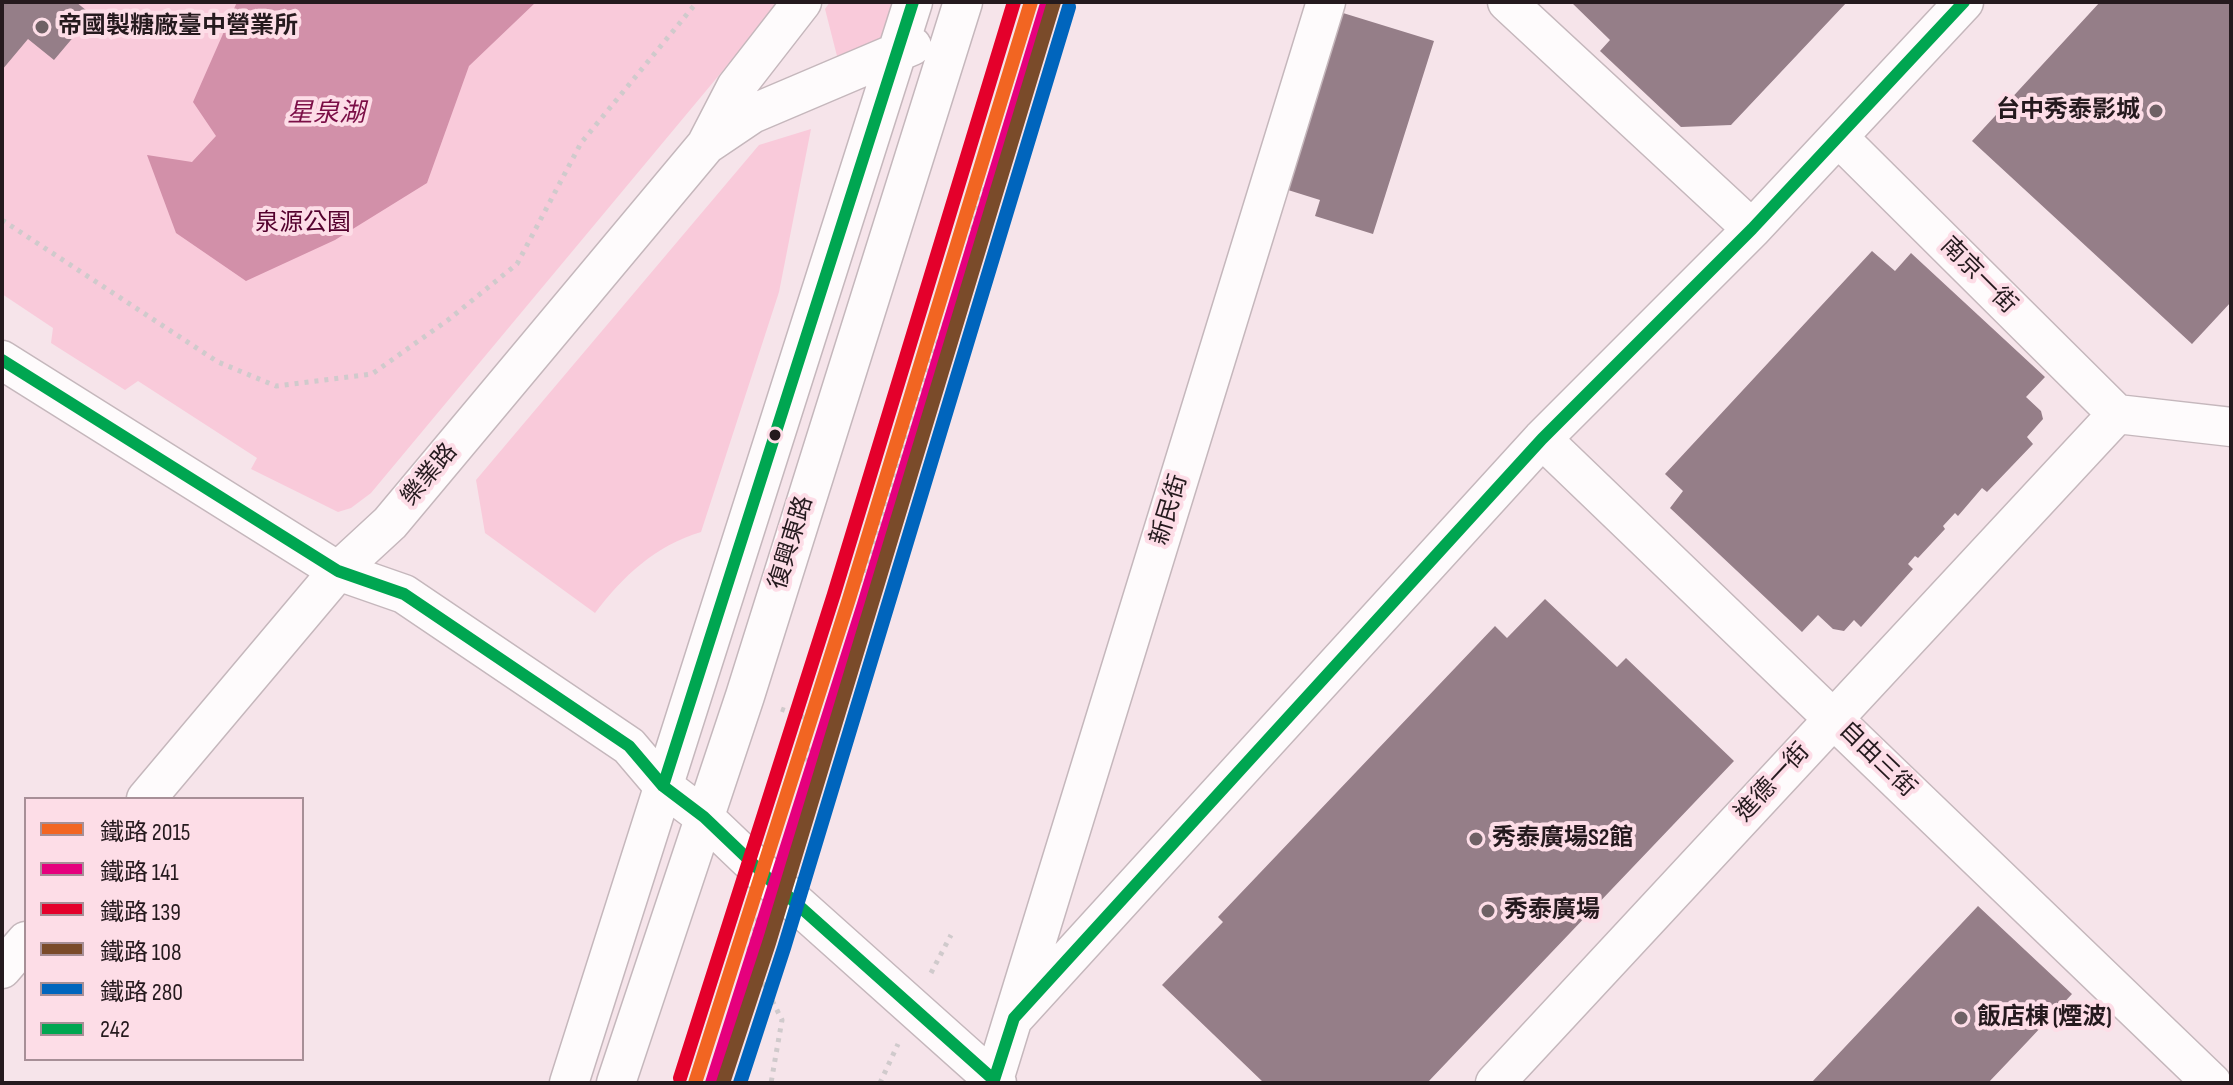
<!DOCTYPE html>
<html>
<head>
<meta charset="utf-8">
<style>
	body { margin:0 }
	#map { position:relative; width:2233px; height:1085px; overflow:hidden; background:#f6e4ea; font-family:"Sofia Sans Condensed","Noto Sans TC",sans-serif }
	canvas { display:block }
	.frame { position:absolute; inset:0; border:4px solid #251a1e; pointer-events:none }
	.legend { position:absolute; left:24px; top:797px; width:280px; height:264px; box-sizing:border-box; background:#fddde7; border:2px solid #a78f97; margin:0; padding:10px 14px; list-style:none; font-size:24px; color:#251a1e }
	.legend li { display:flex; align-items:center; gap:16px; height:40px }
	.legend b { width:40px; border:2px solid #a78f97 }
</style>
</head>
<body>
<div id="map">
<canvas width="2233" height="1085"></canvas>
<div class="frame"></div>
<ul class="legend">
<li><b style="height:10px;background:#f26522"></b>鐵路 2015</li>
<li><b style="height:10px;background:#e5007d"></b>鐵路 141</li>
<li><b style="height:10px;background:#e4002b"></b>鐵路 139</li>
<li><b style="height:10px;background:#7a4b2a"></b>鐵路 108</li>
<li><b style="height:10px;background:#0065bd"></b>鐵路 280</li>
<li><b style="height:10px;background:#00a651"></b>242</li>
</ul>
</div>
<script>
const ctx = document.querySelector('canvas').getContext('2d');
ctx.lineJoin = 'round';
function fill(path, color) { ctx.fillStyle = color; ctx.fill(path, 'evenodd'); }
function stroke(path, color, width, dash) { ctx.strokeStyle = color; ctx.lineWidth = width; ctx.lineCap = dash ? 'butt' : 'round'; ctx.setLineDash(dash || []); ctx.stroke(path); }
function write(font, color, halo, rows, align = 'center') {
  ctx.font = font + ' "Sofia Sans Condensed","Noto Sans TC",sans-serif'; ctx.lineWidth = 8; ctx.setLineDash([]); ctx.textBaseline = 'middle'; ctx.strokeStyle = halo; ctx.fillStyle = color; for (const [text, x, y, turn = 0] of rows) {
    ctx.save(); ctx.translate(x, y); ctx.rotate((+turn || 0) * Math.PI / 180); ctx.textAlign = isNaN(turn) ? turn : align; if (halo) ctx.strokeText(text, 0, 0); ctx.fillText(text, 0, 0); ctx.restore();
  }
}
fill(new Path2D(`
	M2,2H780L371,493L351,508L338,512L251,469L257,458L138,381L125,390L51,343L53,328L2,294Z
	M830,2H896L884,38L837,56L825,9Z
	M811,129L779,292L701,532C655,546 623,576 595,613L485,533L476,480L759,145Z`), '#f9cada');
fill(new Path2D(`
	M237,2H536L469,66L427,183L335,240L246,281L176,233L147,155L192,162L216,136L193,102Z`), '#d290a9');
fill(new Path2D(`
	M2,2H76L92,15L54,60L28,39L2,70Z
	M1571,2H1847L1731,125L1681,127L1600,51L1610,40Z
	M2100,2H2231V302L2192,344L1972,141Z
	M1343,13L1434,41L1373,234L1315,216L1320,200L1288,190Z
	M1872,251L1895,271L1911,253L2045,377L2026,397L2041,411L2043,419L2027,437L2033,444L1987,492L1982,488L1958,516L1955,513L1943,526L1945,529L1918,558L1915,556L1908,564L1913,569L1861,627L1854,620L1844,631L1833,629L1818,615L1802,632L1670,508L1683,491L1665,474Z
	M1545,599L1617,667L1626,658L1734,761L1427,1083H1264L1162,985L1223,922L1218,917L1495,626L1507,638Z
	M1978,906L2072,994L2028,1041L1988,1083H1811Z`), '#957e88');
const minor = new Path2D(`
	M1507,2L1752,229
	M1838,137L2117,414
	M709,143L752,114L912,46
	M2,360L338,571L404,594L629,746L663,786L704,817L770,880L997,1083
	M2117,414L2231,427
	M1542,439L2212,1083
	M146,799L338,571L390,523L706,145L736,87L802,2
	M2,969L26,941
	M1014,1018L1542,439L1752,229L1964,2
	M569,1083L913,2
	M616,1083L745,696L963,2
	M993,1083L1326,2
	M1495,1083L2117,414`);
stroke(minor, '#c5b7bc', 41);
stroke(new Path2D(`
	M2,220L218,362L276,386L372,374L448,320L517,264L581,143L697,2
	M781,709L806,718
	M788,847L805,817L808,749L806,718L868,560L913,410L958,287L980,200L1008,136L1052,2
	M758,918L748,953L782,1020L771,1083
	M931,973L951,935
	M880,1083L898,1044`), '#d0cacc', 5, [4, 6]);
stroke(minor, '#fefbfc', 38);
stroke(new Path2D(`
	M2,360L338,571L404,594L629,746L663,786L704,817L770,880L994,1080L1014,1018L1542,439L1752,229L1964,2
	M663,786L913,2`), '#00a651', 12);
stroke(new Path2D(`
	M695,1083L849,599L1031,2`), '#f26522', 14);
stroke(new Path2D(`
	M712,1083L864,604L1046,7`), '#e5007d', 14);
stroke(new Path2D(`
	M680,1078L834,594L1014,2`), '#e4002b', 14);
stroke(new Path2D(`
	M723,1083L769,943L1054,2`), '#7a4b2a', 14);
stroke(new Path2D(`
	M740,1083L784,948L1069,7`), '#0065bd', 14);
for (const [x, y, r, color] of [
	[42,27,8,"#6e6165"],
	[2156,111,8,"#6e6165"],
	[775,435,7,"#251a1e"],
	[1476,839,8,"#6e6165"],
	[1488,911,8,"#6e6165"],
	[1961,1018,8,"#6e6165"]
]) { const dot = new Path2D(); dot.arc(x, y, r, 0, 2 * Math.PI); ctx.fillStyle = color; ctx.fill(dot); stroke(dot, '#fddde7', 3); }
write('bold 24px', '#251a1e', '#fddde7', [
	["帝國製糖廠臺中營業所",58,27],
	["台中秀泰影城",2140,111,"right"],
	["秀泰廣場S2館",1492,839],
	["秀泰廣場",1504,911],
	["飯店棟 (煙波)",1977,1018]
], 'left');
write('24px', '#54012d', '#fddde7', [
	["泉源公園",303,224]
]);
write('24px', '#251a1e', '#fddde7', [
	["南京一街",1978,276,45],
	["樂業路",430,475,-50],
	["新民街",1170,510,-73],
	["復興東路",792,543,-73],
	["自由三街",1877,760,44],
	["進德一街",1773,783,-47]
]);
write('italic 26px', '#7b0e46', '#fddde7', [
	["星泉湖",326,114]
]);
</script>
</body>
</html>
